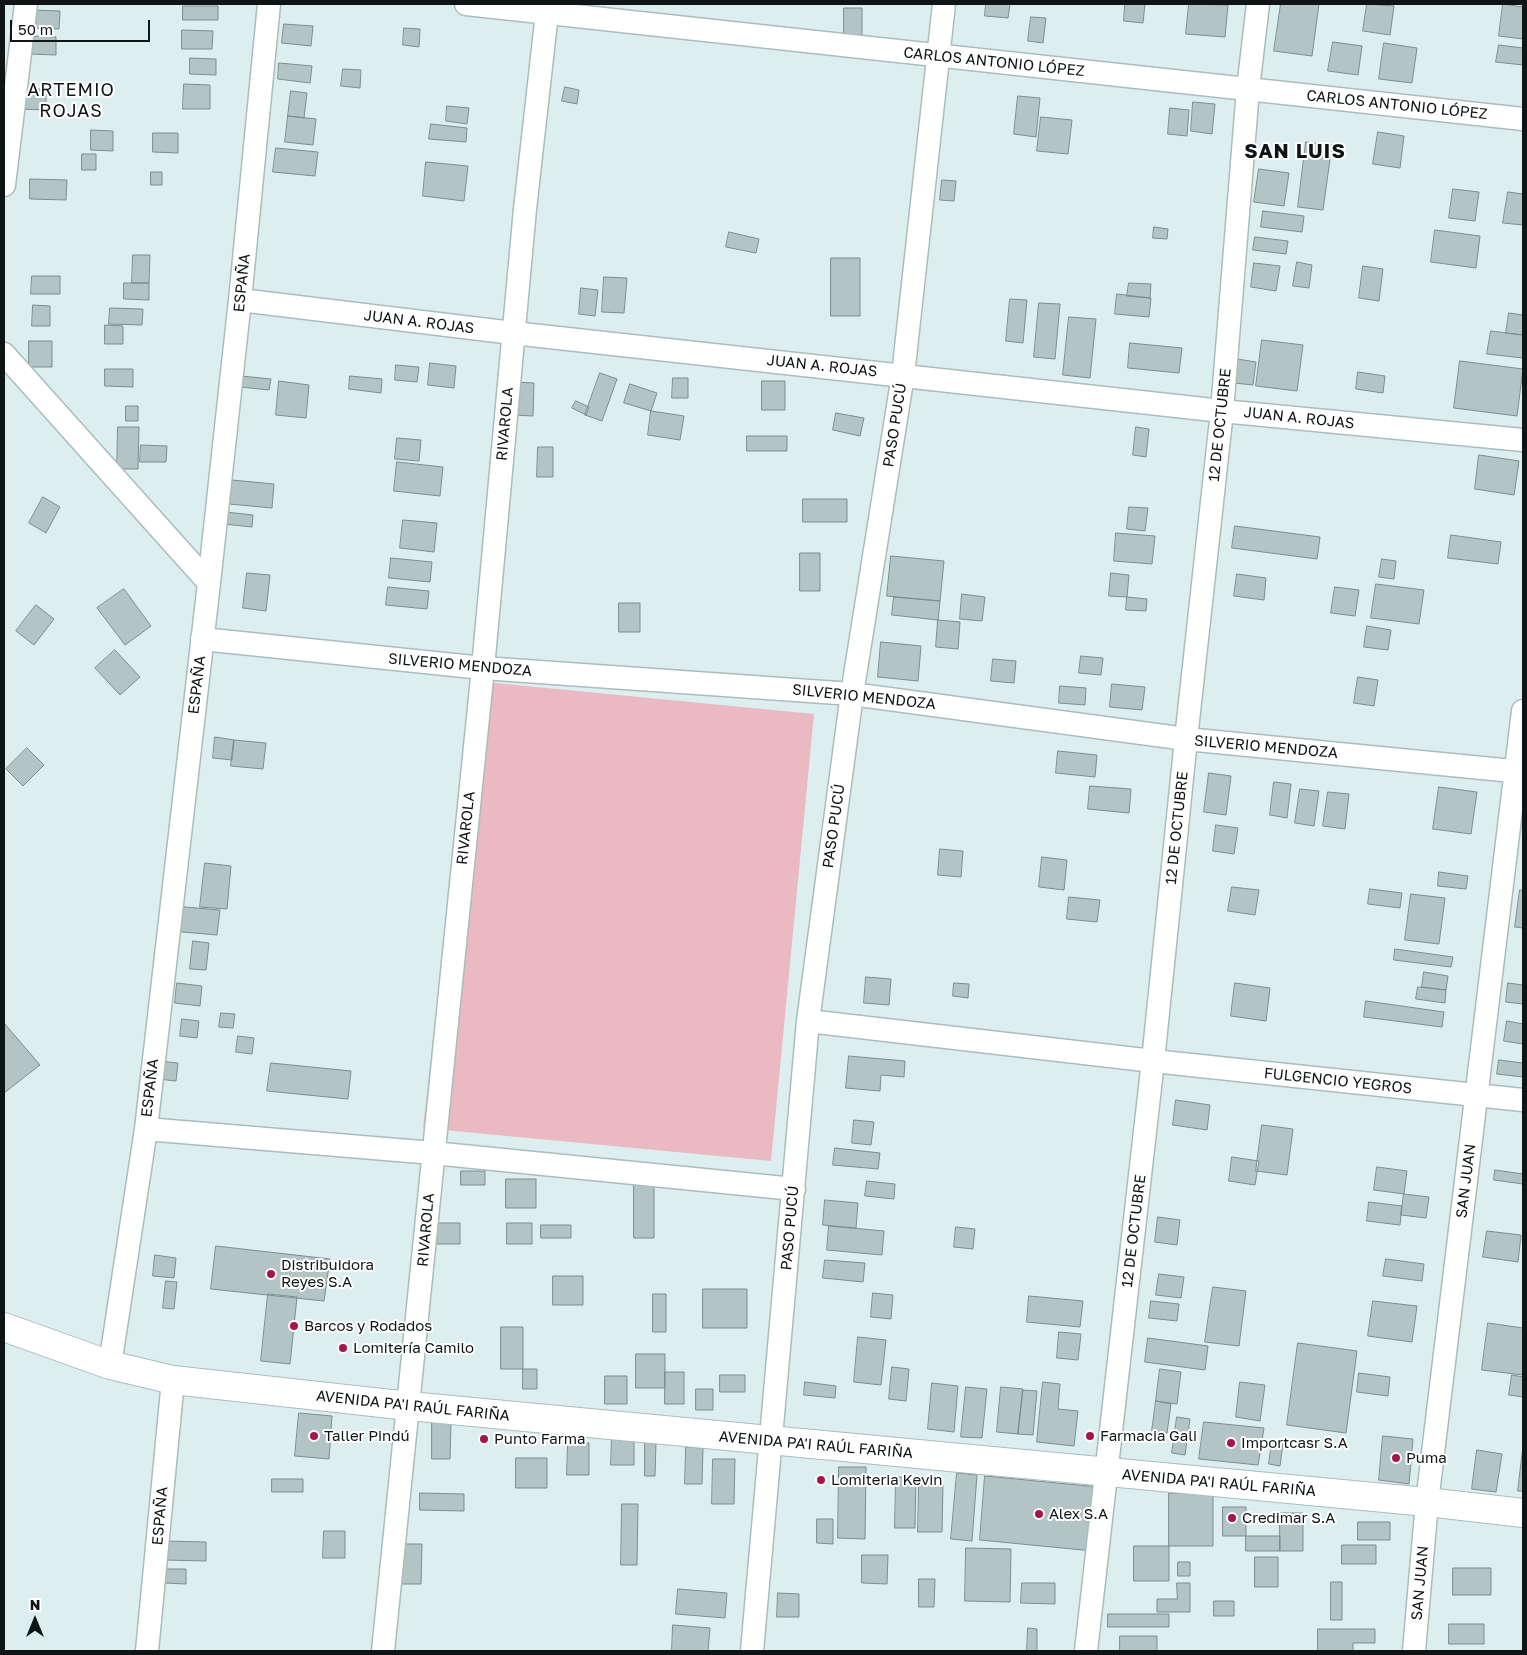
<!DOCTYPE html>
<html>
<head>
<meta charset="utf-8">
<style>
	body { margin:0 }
	#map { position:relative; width:1527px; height:1655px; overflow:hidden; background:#dceeee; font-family:"Golos Text",sans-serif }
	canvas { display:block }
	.frame { position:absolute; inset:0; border:5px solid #0f1515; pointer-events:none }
	.north { position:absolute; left:10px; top:1595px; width:50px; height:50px; -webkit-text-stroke:4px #fff; paint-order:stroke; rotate:0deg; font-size:14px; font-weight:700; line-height:20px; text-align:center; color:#0f1515 }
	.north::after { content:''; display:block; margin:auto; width:18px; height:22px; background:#0f1515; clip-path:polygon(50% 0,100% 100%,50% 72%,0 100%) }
	.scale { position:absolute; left:10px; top:20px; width:140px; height:22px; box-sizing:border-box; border:2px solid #0f1515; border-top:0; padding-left:6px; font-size:15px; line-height:18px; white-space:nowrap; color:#0f1515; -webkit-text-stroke:4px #fff; paint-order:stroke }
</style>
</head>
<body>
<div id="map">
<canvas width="1527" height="1655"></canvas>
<div class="frame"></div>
<div class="north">N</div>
<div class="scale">50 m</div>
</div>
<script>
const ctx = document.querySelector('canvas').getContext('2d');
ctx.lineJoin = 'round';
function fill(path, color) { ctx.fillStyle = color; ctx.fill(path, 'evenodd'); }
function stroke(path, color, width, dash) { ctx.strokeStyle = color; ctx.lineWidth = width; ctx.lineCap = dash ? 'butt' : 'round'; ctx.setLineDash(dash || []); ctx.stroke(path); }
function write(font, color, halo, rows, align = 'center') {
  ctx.font = font + ' "Golos Text",sans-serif'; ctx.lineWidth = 4; ctx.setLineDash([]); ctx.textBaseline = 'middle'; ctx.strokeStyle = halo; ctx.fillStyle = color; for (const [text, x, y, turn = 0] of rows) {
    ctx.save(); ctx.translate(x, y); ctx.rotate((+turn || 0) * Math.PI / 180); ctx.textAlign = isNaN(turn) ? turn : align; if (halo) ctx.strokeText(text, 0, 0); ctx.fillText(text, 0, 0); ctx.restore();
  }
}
fill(new Path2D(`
	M474,681L814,714L771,1161L423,1128Z`), '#eab9c2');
const building = new Path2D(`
	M986,4H1010L1008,18L985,16Z
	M1125,4H1145L1143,23L1124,21Z
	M1189,4L1228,5L1225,37L1186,34Z
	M1281,4H1319L1312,56L1274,51Z
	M1367,4L1394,6L1390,35L1363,31Z
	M1503,4L1523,7V39L1499,36Z
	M183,6H218V20H183Z
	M844,8H862V35H844Z
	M33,10L60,11L59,29L32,28Z
	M1031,17L1046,18L1043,43L1028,41Z
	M284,24L313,26L311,46L282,43Z
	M404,28L420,29L419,47L403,45Z
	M182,30L213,31L212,49H182Z
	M30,36L56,37V55L30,54Z
	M1333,42L1362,46L1358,75L1328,71Z
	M1384,43L1417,48L1412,83L1379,79Z
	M1499,45L1523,48V65L1496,62Z
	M190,58L216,59V75L190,74Z
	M279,63L312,66L310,83L278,79Z
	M343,69L361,70L360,88L341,86Z
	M184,84L210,85V109H183Z
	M565,87L579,90L577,104L562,101Z
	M17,89H46V110L17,109Z
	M291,91L307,93L304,118L288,116Z
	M1018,96L1040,98L1036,137L1014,134Z
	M1193,102L1215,104L1212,134L1191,131Z
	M447,106L469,108L467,124L446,121Z
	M1170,108L1189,110L1187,136L1168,134Z
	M288,116L316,119L313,145L285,142Z
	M1041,117L1072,120L1068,154L1037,151Z
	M431,124L467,128L466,142L429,139Z
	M91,130L113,131V151L91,150Z
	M1378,132L1404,136L1400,168L1373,164Z
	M153,133H178V153L153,152Z
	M1306,142L1332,145L1323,210L1298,207Z
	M276,148L318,152L315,176L273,172Z
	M82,154H96V170H82Z
	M426,162L468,166L464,201L423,196Z
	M1259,169L1289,173L1284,206L1254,202Z
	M151,172H162V185H151Z
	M30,179L67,180L66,200L30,199Z
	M942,180L956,181L954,201L940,200Z
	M1453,189L1479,192L1475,221L1449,218Z
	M1508,192L1523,194V225L1503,223Z
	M1263,211L1304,216L1302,232L1261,227Z
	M1154,227L1168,229L1167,239L1153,238Z
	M1435,230L1480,236L1476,268L1431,262Z
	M729,232L759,239L756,253L726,247Z
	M1255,237L1288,241L1286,254L1253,250Z
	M133,255H150L149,283H132Z
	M831,258H860V316H831Z
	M1297,262L1312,265L1309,288L1293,286Z
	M1254,263L1280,266L1276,291L1251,287Z
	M1363,266L1383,269L1379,301L1359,298Z
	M32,276H60V294H31Z
	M604,277L627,278L624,313L602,312Z
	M124,283H149V300L124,299Z
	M1129,283L1151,284L1150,298L1127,296Z
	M581,288L598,290L595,316L579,314Z
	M1117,294L1151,298L1149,317L1115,314Z
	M1010,299L1027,300L1023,343L1006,341Z
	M1039,303L1060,304L1055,359L1034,357Z
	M33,305L50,306V326H32Z
	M110,308L143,309L142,325L109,324Z
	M1509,313L1523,315V335L1506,333Z
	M1069,317L1096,319L1090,378L1063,375Z
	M105,325L123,326V344H105Z
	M1491,331L1523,335V358L1487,354Z
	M1262,340L1303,345L1297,391L1256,386Z
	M29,341H52V367H29Z
	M1130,343L1182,348L1179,373L1128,368Z
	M1237,359L1256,362L1253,385L1234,383Z
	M1460,361L1523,369L1517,416L1454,408Z
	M430,363L456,366L454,388L428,385Z
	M396,365L419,367L417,382L395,380Z
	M105,369H133V387L105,386Z
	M1358,372L1385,376L1383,393L1356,389Z
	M600,373L617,379L602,421L585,415Z
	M241,376L271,379L269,390L240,387Z
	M350,376L382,379L381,393L349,389Z
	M673,378H688V398H672Z
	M279,381L309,385L306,418L276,415Z
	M762,381H785V410H762Z
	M514,382L534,383L533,416L513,415Z
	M630,384L657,393L651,411L624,403Z
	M576,401L589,407L586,415L572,408Z
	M126,406H138V421H126Z
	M651,411L684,416L680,440L648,435Z
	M836,413L864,418L860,436L833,430Z
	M118,427H139L138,469H117Z
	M1136,427L1149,429L1146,457L1133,455Z
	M747,436H787V451H747Z
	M397,438L421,440L419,461L395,459Z
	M141,445L167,446L166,462H140Z
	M538,447H553V477H537Z
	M1479,455L1519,461L1514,495L1475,489Z
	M397,462L443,467L440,496L394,491Z
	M221,479L274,484L272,508L219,503Z
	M43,497L60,507L46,533L29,523Z
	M803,499H847V522H803Z
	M1129,507L1148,508L1145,531L1127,529Z
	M226,512L253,515L252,527L224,524Z
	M403,520L437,523L434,552L400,548Z
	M1235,526L1320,537L1317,559L1232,548Z
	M1116,533L1155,536L1152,564L1114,561Z
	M1451,535L1501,542L1498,564L1448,558Z
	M800,553H820V591H800Z
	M891,556L944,561L940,601L887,596Z
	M391,558L432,562L430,582L389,578Z
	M1382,559L1396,561L1394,579L1379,577Z
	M247,573L270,575L266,611L243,608Z
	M1111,573L1129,575L1127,597L1109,596Z
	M1237,574L1266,578L1264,600L1234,596Z
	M1376,584L1424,590L1419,624L1371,618Z
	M388,587L429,591L427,609L386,605Z
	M1335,587L1359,590L1355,616L1331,613Z
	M124,589L151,626L125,645L97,608Z
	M962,594L985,597L982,621L960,619Z
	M894,597L940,601L938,620L892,615Z
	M1127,597L1147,599L1146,611L1126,610Z
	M619,603H640V632H619Z
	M36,605L54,619L34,645L16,631Z
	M938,620L960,622L958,649L936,647Z
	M1367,626L1391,630L1388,650L1364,647Z
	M881,642L921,646L918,681L878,677Z
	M115,650L140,677L120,695L95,668Z
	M1081,656L1103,658L1101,675L1079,673Z
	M993,659L1016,661L1014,683L991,681Z
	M1358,677L1378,680L1374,706L1354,703Z
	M1112,684L1145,687L1142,710L1110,707Z
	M1060,686L1086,688L1085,705L1059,703Z
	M215,737L234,740L232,760L213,758Z
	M234,740L266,743L263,769L231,766Z
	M27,748L44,765L23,786L6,769Z
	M1058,751L1097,755L1095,777L1056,773Z
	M1209,773L1231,776L1226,815L1204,812Z
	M1274,782L1291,784L1287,818L1270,815Z
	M1090,786L1131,789L1129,813L1088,809Z
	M1439,787L1477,792L1471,834L1433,829Z
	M1300,789L1319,791L1314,826L1295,823Z
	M1328,792L1349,794L1345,829L1323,826Z
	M1216,825L1238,828L1234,854L1213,851Z
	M940,849L963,851L961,877L938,875Z
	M1042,857L1067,860L1064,890L1039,887Z
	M205,863L231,866L227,909L200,907Z
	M1439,872L1468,876L1466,889L1438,886Z
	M1232,887L1259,890L1255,915L1228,911Z
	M1370,889L1402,893L1400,908L1368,904Z
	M1520,890H1523V928L1515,927Z
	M1411,894L1445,898L1439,944L1405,940Z
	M1069,897L1100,900L1097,922L1067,919Z
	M174,906L220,910L217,935L171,931Z
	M193,941L209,943L206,970L190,969Z
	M1395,949L1453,957L1451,967L1394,960Z
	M1424,972L1448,976L1446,990L1422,987Z
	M866,977L891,979L889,1005L864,1003Z
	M177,983L202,986L200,1006L175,1003Z
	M954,983L969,984L968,998L953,996Z
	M1235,983L1270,988L1266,1021L1231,1016Z
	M1508,983L1523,985V1004L1506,1002Z
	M1418,987L1446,990L1445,1003L1416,999Z
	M1366,1001L1444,1012L1442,1027L1364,1017Z
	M221,1013L235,1014L233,1028L219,1027Z
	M182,1019L199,1021L197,1038L180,1036Z
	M1507,1021L1523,1024V1044L1504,1041Z
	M4,1023L40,1065L4,1093Z
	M238,1036L254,1038L252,1054L236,1052Z
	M849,1056L905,1061L904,1077L881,1075L880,1091L846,1088Z
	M1499,1060L1523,1063V1077L1497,1074Z
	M159,1061L178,1063L176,1081L157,1079Z
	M271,1063L351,1071L348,1099L267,1091Z
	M1176,1100L1210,1105L1207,1130L1173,1125Z
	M854,1120L874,1122L871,1145L852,1143Z
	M1262,1125L1293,1129L1287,1175L1256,1171Z
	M835,1148L880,1153L878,1169L833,1165Z
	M1232,1157L1259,1161L1255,1185L1229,1181Z
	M1377,1167L1407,1171L1404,1194L1374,1190Z
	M1495,1170L1523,1174V1184L1494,1180Z
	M461,1171H485V1185H461Z
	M506,1179H536V1208H506Z
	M867,1181L895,1184L894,1199L865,1196Z
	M634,1183H654V1238H634Z
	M1404,1194L1429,1197L1426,1218L1401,1215Z
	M825,1200L858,1203L856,1228L823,1225Z
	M1369,1202L1402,1206L1400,1225L1367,1221Z
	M1158,1217L1180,1220L1177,1245L1155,1242Z
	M437,1223H460V1244H437Z
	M507,1223H532V1244H507Z
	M541,1225H571V1238H541Z
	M829,1226L884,1231L882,1255L827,1250Z
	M956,1227L975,1229L973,1249L954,1247Z
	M1487,1231L1521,1235L1518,1262L1483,1257Z
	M216,1246L330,1259L324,1301L211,1289Z
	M155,1255L176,1258L174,1278L153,1276Z
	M1386,1259L1424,1264L1422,1281L1383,1276Z
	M825,1260L865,1263L863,1282L823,1278Z
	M1159,1274L1184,1277L1181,1298L1156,1295Z
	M553,1276H583V1305H553Z
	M166,1281L177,1282L174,1309L163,1308Z
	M1213,1287L1246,1291L1239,1346L1205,1342Z
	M703,1289H747V1328H703Z
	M873,1293L893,1295L891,1319L871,1317Z
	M268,1294L297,1297L290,1364L261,1361Z
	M653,1294H666V1332H653Z
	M1029,1296L1083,1301L1080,1327L1027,1322Z
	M1151,1301L1179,1304L1177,1321L1149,1318Z
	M1373,1301L1417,1306L1412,1342L1368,1336Z
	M1488,1323L1523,1328V1375L1482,1370Z
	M501,1327H523V1369H501Z
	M1059,1332L1081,1334L1078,1360L1057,1358Z
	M858,1337L886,1340L881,1385L854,1382Z
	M1148,1338L1208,1346L1205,1370L1145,1362Z
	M1298,1343L1357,1351L1346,1433L1287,1425Z
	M636,1354H665V1388H636Z
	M892,1367L909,1369L906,1401L889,1399Z
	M523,1369H537V1389H523Z
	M1160,1369L1181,1372L1177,1404L1156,1401Z
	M665,1372H684V1404H665Z
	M1359,1373L1390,1377L1388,1396L1357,1392Z
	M720,1375H745V1392H720Z
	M1512,1375L1523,1377V1397L1509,1395Z
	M605,1376H627V1404H605Z
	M805,1382L836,1386L835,1398L804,1395Z
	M1043,1382L1060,1384L1058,1409L1078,1411L1074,1446L1037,1442Z
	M1240,1382L1265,1385L1260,1421L1236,1417Z
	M932,1383L958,1386L954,1432L928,1429Z
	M966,1387L987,1389L982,1438L961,1437Z
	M1001,1387L1023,1389L1018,1434L997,1432Z
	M696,1389H713V1410H696Z
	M1023,1390L1037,1391L1033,1435L1018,1434Z
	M1156,1401L1171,1404L1167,1433L1152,1431Z
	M299,1413L332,1416L329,1459L295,1456Z
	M1177,1417L1190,1419L1185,1455L1172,1453Z
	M432,1422H451L450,1459H432Z
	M1204,1422L1264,1428L1258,1465L1199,1459Z
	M612,1436L634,1437V1465H611Z
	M1383,1436L1413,1439L1409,1484L1379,1480Z
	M645,1442H656L655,1476H645Z
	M1272,1442L1283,1443L1280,1466L1269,1464Z
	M568,1443H589V1475H567Z
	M1523,1446V1491H1518Z
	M686,1447L703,1448L702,1484H685Z
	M1477,1450L1502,1454L1496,1492L1472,1489Z
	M516,1458H547V1488H516Z
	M713,1459H735L734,1504H712Z
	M839,1467H866L865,1539L838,1538Z
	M957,1473L977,1475L972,1541L951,1539Z
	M985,1476L1098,1487L1093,1551L980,1540Z
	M896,1477L916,1478L915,1528H895Z
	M272,1479H303V1492H272Z
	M919,1484H943L942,1532H918Z
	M420,1493L464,1494V1511L420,1510Z
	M1169,1493H1213V1546H1169Z
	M622,1504H638L637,1565H621Z
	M1223,1507H1246V1536H1223Z
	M1280,1513H1303V1551H1280Z
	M817,1519H833V1544L817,1543Z
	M1358,1522H1390V1540H1358Z
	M324,1531H345V1558H323Z
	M1246,1536H1280V1551H1246Z
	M165,1541L206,1542V1561L165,1560Z
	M402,1544H422L421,1584H401Z
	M1342,1545H1376V1564H1342Z
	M1134,1546H1169V1581H1134Z
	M966,1548L1011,1549L1010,1602L965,1601Z
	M862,1555H888L887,1584L862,1583Z
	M1255,1557H1278V1587H1255Z
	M1178,1562H1190V1576H1178Z
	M1453,1568H1491V1595H1453Z
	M164,1569H186V1584L164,1583Z
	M919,1579H935L934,1607H919Z
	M1331,1582H1342V1620H1331Z
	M1022,1583H1055V1604L1021,1603Z
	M1177,1583H1190V1612H1157V1599H1177Z
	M678,1589L727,1593L725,1618L676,1614Z
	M778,1593L799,1594V1617H777Z
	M1214,1601H1234V1616H1214Z
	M1108,1614H1169V1627H1108Z
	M1449,1624H1484V1644H1449Z
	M673,1625L710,1628L708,1651H672Z
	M1028,1628L1037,1629V1651H1027Z
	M1318,1629H1375V1643H1353V1651H1318Z
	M1120,1636H1157V1651H1120Z`);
fill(building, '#b3c4c4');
stroke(building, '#7c8d8d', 1);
const minor = new Path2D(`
	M466,4L1523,119
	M4,185L26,4
	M240,300L513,333L1222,411L1523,440
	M4,354L209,583
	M202,639L483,668L852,694L1186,739L1523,772
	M808,1021L1153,1061L1523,1100
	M146,1129L433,1153L794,1189
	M110,1365L146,1129L209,583L240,300L269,4
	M147,1651L173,1380
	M383,1651L483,668L525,209L548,4
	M752,1651L808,1021L852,694L903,375L944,4
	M1086,1651L1153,1061L1186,739L1222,411L1248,89L1258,4
	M1414,1651L1427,1502L1523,711`);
const trunk = new Path2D(`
	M4,1327L110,1365L173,1380L409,1406L1427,1502L1523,1513`);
stroke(minor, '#abbcbc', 25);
stroke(trunk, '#abbcbc', 30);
stroke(minor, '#fff', 22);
stroke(trunk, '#fff', 28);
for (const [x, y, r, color] of [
	[271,1274,5,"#a7144c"],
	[294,1326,5,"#a7144c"],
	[343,1348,5,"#a7144c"],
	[314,1436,5,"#a7144c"],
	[1090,1436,5,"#a7144c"],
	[484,1439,5,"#a7144c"],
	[1231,1443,5,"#a7144c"],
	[1396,1458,5,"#a7144c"],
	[821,1480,5,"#a7144c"],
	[1039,1514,5,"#a7144c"],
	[1232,1518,5,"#a7144c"]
]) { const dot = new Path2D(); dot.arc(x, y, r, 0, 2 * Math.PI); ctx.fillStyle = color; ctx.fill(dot); stroke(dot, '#fff', 2); }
write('15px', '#0f1515', '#fff', [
	["CARLOS ANTONIO LÓPEZ",994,62,6],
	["CARLOS ANTONIO LÓPEZ",1397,105,6],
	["ESPAÑA",242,283,-84],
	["JUAN A. ROJAS",419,322,7],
	["JUAN A. ROJAS",822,366,6],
	["JUAN A. ROJAS",1299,418,6],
	["RIVAROLA",505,424,-85],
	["PASO PUCÚ",895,425,-81],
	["12 DE OCTUBRE",1220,425,-84],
	["SILVERIO MENDOZA",460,665,5],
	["ESPAÑA",197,685,-83],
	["SILVERIO MENDOZA",864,697,6],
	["SILVERIO MENDOZA",1266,747,5],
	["PASO PUCÚ",834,826,-82],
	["RIVAROLA",466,828,-84],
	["12 DE OCTUBRE",1177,828,-84],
	["FULGENCIO YEGROS",1338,1081,6],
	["ESPAÑA",150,1088,-83],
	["SAN JUAN",1466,1181,-83],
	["PASO PUCÚ",790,1228,-85],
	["RIVAROLA",426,1230,-85],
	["12 DE OCTUBRE",1134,1231,-83],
	["AVENIDA PA'I RAÚL FARIÑA",413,1406,6],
	["AVENIDA PA'I RAÚL FARIÑA",816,1445,5],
	["AVENIDA PA'I RAÚL FARIÑA",1219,1483,5],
	["ESPAÑA",160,1516,-85],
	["SAN JUAN",1420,1583,-85]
]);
write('15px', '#0f1515', '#fff', [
	["Distribuidora",281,1265],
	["Reyes S.A",281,1282],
	["Barcos y Rodados",304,1326],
	["Lomitería Camilo",353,1348],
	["Taller Pindú",324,1436],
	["Farmacia Gali",1100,1436],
	["Punto Farma",494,1439],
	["Importcasr S.A",1241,1443],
	["Puma",1406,1458],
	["Lomiteria Kevin",831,1480],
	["Alex S.A",1049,1514],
	["Credimar S.A",1242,1518]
], 'left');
ctx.letterSpacing = '1px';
write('18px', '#0f1515', '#fff', [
	["ARTEMIO",71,90],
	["ROJAS",71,111]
]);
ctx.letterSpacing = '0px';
ctx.letterSpacing = '1px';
write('bold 20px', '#0f1515', '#fff', [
	["SAN LUIS",1295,152]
]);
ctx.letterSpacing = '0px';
</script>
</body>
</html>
